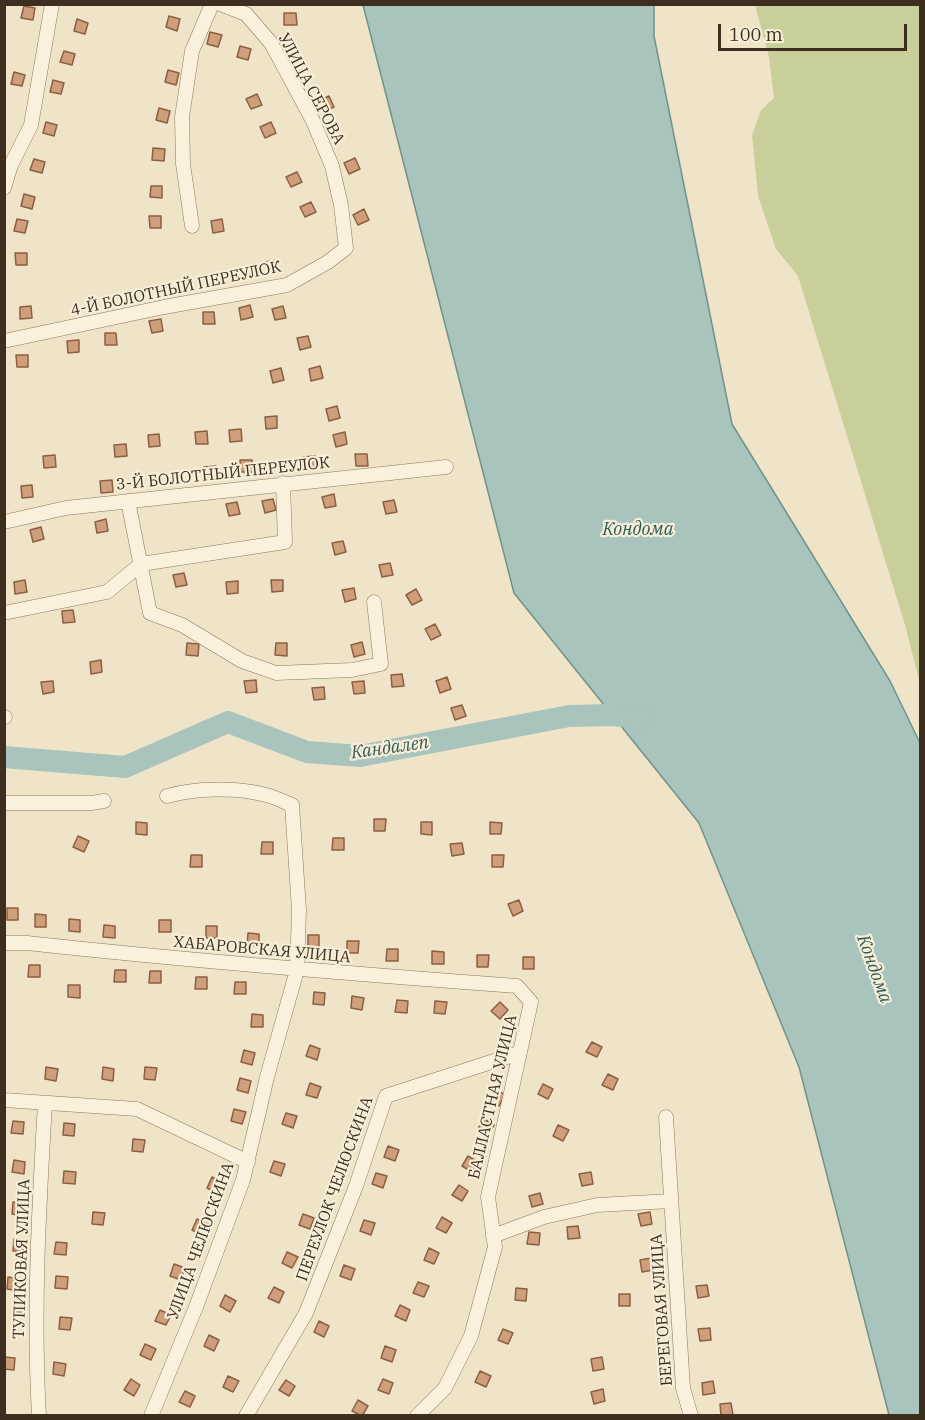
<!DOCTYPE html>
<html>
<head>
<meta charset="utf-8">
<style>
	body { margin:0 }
	#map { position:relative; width:925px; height:1420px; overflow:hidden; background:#f0e4c8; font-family:"IBM Plex Serif",serif }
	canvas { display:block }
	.frame { position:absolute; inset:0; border:6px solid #3d2e20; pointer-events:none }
	.scale { position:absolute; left:718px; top:24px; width:189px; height:27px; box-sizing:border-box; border:3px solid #3d2e20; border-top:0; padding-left:8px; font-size:18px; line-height:21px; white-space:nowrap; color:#3d2e20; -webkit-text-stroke:4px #f7eed8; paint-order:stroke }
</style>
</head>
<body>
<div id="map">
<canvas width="925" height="1420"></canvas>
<div class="frame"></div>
<div class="scale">100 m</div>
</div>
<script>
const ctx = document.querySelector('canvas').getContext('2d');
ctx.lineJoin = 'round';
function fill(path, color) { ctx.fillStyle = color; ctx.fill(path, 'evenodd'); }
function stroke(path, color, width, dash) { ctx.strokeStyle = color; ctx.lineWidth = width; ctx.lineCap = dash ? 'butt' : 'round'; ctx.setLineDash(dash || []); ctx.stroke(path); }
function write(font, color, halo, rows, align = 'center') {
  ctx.font = font + ' "IBM Plex Serif",serif'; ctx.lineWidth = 4.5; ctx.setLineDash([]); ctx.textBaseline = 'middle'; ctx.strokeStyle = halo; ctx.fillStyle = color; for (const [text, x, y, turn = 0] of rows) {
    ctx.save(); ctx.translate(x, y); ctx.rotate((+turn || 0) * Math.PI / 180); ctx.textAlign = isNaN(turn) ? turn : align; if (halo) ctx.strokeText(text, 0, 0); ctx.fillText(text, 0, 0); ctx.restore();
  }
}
fill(new Path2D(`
	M755,5H920V684L905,625L798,276L776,249L758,196L752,135L761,110L774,98L769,57Z`), '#c9cf9b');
const water = new Path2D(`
	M363,5H654V36L732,424L890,681L920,743V1415H889L799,1067L699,823L514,593Z`);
fill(water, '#a9c4bc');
stroke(water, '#6f938a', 1.5);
stroke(new Path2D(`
	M4,757L125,767L228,722L307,752L360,756L569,716L612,715L640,718`), '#a9c4bc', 22);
const building = new Path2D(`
	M24,6L35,8L33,20L21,18Z
	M284,13H296L297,25H284Z
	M169,16L180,19L177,31L166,27Z
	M77,19L88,23L85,34L74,31Z
	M210,32L222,35L218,47L207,44Z
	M240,46L251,49L248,60L237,57Z
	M64,51L75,54L72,65L60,62Z
	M168,70L179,73L176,85L165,82Z
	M14,72L25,75L22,86L11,84Z
	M53,80L64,83L61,94L50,92Z
	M257,94L262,105L251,109L246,99Z
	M329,96L334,107L323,112L318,101Z
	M159,108L170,111L167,123L156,120Z
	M46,122L57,125L54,136L43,133Z
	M271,122L276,133L265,138L260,127Z
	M153,148L165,149L164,161L152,160Z
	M355,158L360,169L349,174L344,163Z
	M34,159L45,162L42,173L30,170Z
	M297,172L302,182L291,187L286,177Z
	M151,186H162V198L150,197Z
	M24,194L35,197L32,209L21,206Z
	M311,202L316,212L305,217L300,207Z
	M364,209L369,220L358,225L353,215Z
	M149,216H161V228H150Z
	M17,219L28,221L25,233L14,231Z
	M222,219L224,231L213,233L211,221Z
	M15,253H27V265H16Z
	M276,260L279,271L268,274L265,262Z
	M250,305L253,317L241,320L239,308Z
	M31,306L32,318L20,319V307Z
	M283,306L286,318L275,320L272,309Z
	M203,312H214L215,324H203Z
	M161,319L163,331L152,333L149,321Z
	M105,333H116L117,345H105Z
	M308,336L311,347L300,350L297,338Z
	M79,340V352L68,353L67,341Z
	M16,355H28V367H17Z
	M320,366L323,378L311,381L309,369Z
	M281,368L284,380L273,383L270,371Z
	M337,406L340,418L329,421L326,409Z
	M277,416V428L266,429L265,417Z
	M241,429L242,441L230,442L229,430Z
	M207,431L208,444H196L195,432Z
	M345,432L347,444L336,447L333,435Z
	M159,434L160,446L149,447L148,435Z
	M126,444L127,456L115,457L114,445Z
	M355,454H367L368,466H356Z
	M55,455L56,467L44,468L43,456Z
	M315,456L316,468L304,469L303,457Z
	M240,460H252L253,472H241Z
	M216,466L217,478L206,479L204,467Z
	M112,480L113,492L101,493L100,481Z
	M32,485L33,497L22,498L21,486Z
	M334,494L336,506L325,508L322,497Z
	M273,499L276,510L265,513L262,501Z
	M394,500L397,512L386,514L383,502Z
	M237,502L240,514L229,516L226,504Z
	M106,519L108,531L97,533L95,522Z
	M41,527L44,539L33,542L30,530Z
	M343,541L346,552L335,555L332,543Z
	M390,563L393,575L382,577L379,565Z
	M184,573L187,585L176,587L173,575Z
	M25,580L27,592L15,594L14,582Z
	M271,580H283V591L272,592Z
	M238,581V593L227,594L226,582Z
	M354,588L356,599L345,602L342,590Z
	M416,589L422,600L412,605L406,595Z
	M73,610L75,622L63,623L62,611Z
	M435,624L441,635L431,640L425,629Z
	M362,642L365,654L354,657L351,645Z
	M187,643L199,644L198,656L186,655Z
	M276,643H287V656L275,655Z
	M101,660L102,672L91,674L90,662Z
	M402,674L404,686L392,687L391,675Z
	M447,677L451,689L440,693L436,681Z
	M256,680L257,692L246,693L244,681Z
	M53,681L54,692L43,694L41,682Z
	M364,681L365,693L354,694L352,682Z
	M324,687L325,699L314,700L312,688Z
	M462,705L466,716L455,720L451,708Z
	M374,819H386L385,831H374Z
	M136,822L147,823V835L136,834Z
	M421,822H432V835L421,834Z
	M490,822L502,823L501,834H490Z
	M78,836L89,841L84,852L73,847Z
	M333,838H344V850H332Z
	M262,842H273V854H261Z
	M462,843L464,854L452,856L450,844Z
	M191,855H202V867H190Z
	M492,855H504L503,867H492Z
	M519,900L523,911L513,916L508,904Z
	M7,908H18V920H7Z
	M35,914L46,915V927H35Z
	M69,919L80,920V932L69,931Z
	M159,920H171V932H159Z
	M104,925L115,926V938L103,937Z
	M206,926H217V938H206Z
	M248,933L259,934V946L247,945Z
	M308,935H319V947H308Z
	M347,941H359L358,953H347Z
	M387,949H398V961H386Z
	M432,951L444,952V964H432Z
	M477,955H489L488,967H477Z
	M523,957H534V969H523Z
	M29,965H40V977H28Z
	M115,970H126V982H114Z
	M150,971H161V983H149Z
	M196,977H207V989H195Z
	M235,982H246V994H234Z
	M68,985H80V998L68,997Z
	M314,992L325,993L324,1005L313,1004Z
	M352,996L364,998L362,1010L351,1008Z
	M397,1000L408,1001L407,1013L395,1012Z
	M435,1001L447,1002L445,1014L434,1013Z
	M500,1002L508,1010L500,1019L491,1011Z
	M252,1014L263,1015V1027H251Z
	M592,1042L602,1047L597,1057L586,1052Z
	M310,1045L320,1049L317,1060L306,1056Z
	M244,1050L255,1053L252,1065L241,1062Z
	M46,1067L58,1069L56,1081L45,1079Z
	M103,1067L114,1069L113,1081L102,1079Z
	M145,1067L157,1068L155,1080L144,1079Z
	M608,1074L618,1079L613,1090L602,1085Z
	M240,1078L251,1081L248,1093L237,1090Z
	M310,1083L321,1087L317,1098L306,1095Z
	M543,1084L553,1089L548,1099L538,1094Z
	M496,1089L505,1095L499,1106L489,1100Z
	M234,1109L246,1112L242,1124L231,1121Z
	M286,1113L297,1116L293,1128L282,1124Z
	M484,1119L494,1125L488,1135L478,1129Z
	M13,1121L24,1122L23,1134L11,1133Z
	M64,1123L75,1124L74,1136L63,1135Z
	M558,1125L569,1130L563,1141L553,1136Z
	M133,1139L145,1140L143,1152L132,1151Z
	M388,1146L399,1150L395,1161L384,1157Z
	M468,1156L478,1162L472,1172L462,1166Z
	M14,1160L25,1162L24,1174L12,1172Z
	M274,1161L285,1164L281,1176L270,1172Z
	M64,1171L76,1172L75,1184L63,1183Z
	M591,1172L593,1184L582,1186L579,1174Z
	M376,1173L387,1176L383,1188L372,1184Z
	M212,1177L222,1182L217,1193L207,1188Z
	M459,1185L468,1191L462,1201L452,1195Z
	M540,1193L543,1204L532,1207L529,1196Z
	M13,1202L25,1204L23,1216L12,1214Z
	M93,1212L105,1213L103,1225L92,1224Z
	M650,1212L652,1224L641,1226L638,1214Z
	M303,1214L314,1218L310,1229L299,1225Z
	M442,1217L452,1223L446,1233L436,1228Z
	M197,1219L208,1224L202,1235L192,1230Z
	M364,1220L375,1223L371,1235L360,1231Z
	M578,1226L580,1238L568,1239L567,1227Z
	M529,1232L540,1233L539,1245L527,1244Z
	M14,1239L25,1240L24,1252L13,1251Z
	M56,1242L67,1243L66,1255L54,1254Z
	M429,1248L439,1253L434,1264L424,1260Z
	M287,1252L298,1257L292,1268L282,1263Z
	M651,1258L654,1270L642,1272L640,1260Z
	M174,1264L185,1268L181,1280L170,1276Z
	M344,1265L355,1269L351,1280L340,1276Z
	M56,1276L68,1277L67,1289L55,1288Z
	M8,1277L20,1279L19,1291L7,1289Z
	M418,1282L429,1286L424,1297L413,1293Z
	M707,1285L709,1296L698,1298L696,1286Z
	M274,1287L284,1292L279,1303L268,1298Z
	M516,1288L527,1289L526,1301L515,1300Z
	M619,1294H630V1306H619Z
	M225,1295L236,1301L230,1312L220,1306Z
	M15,1300L26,1301L25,1313L14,1312Z
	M400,1305L410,1310L406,1321L395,1316Z
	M160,1310L171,1315L166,1325L155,1321Z
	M60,1317L72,1318L70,1330L59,1329Z
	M319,1321L329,1326L324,1337L314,1332Z
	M710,1328L711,1340L700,1341L698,1329Z
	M503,1329L513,1333L508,1344L498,1340Z
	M209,1335L219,1340L214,1351L204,1346Z
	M145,1344L156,1349L151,1360L140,1355Z
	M385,1346L396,1350L392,1362L381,1358Z
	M4,1357L15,1358L14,1370L4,1369Z
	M602,1357L604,1369L593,1371L591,1359Z
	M54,1362L66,1364L64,1376L53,1374Z
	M480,1371L491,1376L486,1387L475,1382Z
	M228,1376L239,1381L233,1392L223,1387Z
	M131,1379L140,1385L134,1396L124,1390Z
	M383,1379L393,1383L389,1394L378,1390Z
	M286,1380L295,1386L289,1396L279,1390Z
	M713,1381L715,1393L703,1395L702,1383Z
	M603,1389L605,1401L594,1404L591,1392Z
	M185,1391L195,1396L190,1407L179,1402Z
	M358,1400L368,1406L362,1416L352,1411Z
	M731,1403L733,1415L721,1416L720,1404Z`);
fill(building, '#cf9f7d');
stroke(building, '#8d5f41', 1.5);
const street = new Path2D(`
	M4,188L11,165L31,125L52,4
	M192,226L183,164L182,117L192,51L212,4
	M4,341L164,307L287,285L328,262L346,248L341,205L332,166L313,121L271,43L246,14L220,4
	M128,501L150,613L182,625L242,661L276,673L352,670L381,664L374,602
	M4,522L66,508L446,467
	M4,613L107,592L141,564L285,542L283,483
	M4,717H5
	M4,803H91L104,801
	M4,943H27C191,961 354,974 517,986L531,1002L488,1197L495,1247L471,1336L445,1388L417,1416
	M4,1100L137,1109L248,1162
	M666,1117L683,1388L691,1416
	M493,1236L544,1217L597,1205L671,1201
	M39,1416C33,1311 39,1207 45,1103
	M151,1416L196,1307L243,1180L267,1077L297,970L299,910L292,805C284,802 275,797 266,795C237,787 195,788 167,796
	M246,1416L306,1313L356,1186L386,1096L519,1053`);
stroke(street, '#8d765c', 15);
stroke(street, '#faf1dc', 14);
write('16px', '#3d2e20', '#f7eed8', [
	["УЛИЦА СЕРОВА",311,89,62],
	["4-Й БОЛОТНЫЙ ПЕРЕУЛОК",176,289,-12],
	["3-Й БОЛОТНЫЙ ПЕРЕУЛОК",223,474,-6],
	["ХАБАРОВСКАЯ УЛИЦА",262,950,5],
	["БАЛЛАСТНАЯ УЛИЦА",493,1097,-77],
	["ПЕРЕУЛОК ЧЕЛЮСКИНА",335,1189,-70],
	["УЛИЦА ЧЕЛЮСКИНА",201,1241,-70],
	["ТУПИКОВАЯ УЛИЦА",22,1259,-88],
	["БЕРЕГОВАЯ УЛИЦА",662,1310,-94]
]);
write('italic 18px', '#2f5d5a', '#f7eed8', [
	["Кондома",638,530],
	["Кандалеп",390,748,-8],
	["Кондома",874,969,70]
]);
</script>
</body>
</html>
